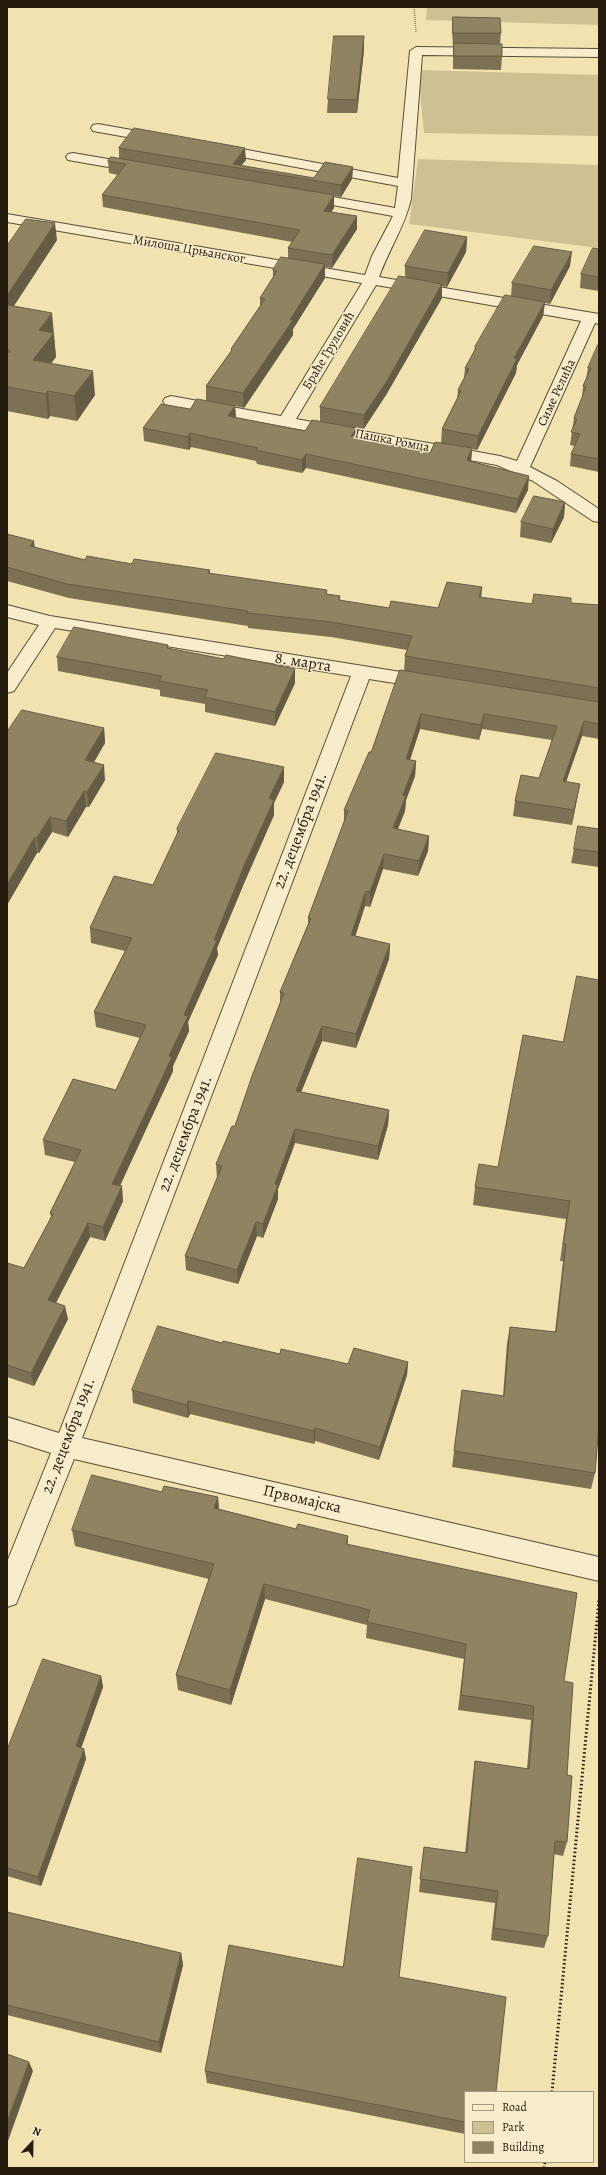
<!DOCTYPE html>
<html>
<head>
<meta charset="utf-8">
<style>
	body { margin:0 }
	#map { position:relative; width:606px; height:2175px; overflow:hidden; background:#f2e2af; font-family:Alegreya,serif }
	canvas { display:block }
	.frame { position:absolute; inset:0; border:8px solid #251c0f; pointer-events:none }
	.legend { position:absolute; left:464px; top:2091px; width:130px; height:72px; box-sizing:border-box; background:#f7eccb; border:1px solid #a39980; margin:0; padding:5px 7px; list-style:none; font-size:12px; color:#251c0f }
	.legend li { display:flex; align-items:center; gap:8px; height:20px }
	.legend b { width:20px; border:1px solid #a39980 }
	.north { position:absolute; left:12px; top:2123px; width:40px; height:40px; -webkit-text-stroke:3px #f7eccb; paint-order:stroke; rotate:22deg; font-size:11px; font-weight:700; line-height:16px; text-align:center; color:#251c0f }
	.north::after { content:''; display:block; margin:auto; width:14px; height:18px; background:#251c0f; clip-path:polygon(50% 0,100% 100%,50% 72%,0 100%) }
</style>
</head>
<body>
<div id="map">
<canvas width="606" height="2175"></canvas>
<div class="frame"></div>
<ul class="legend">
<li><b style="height:5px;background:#f7eccb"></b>Road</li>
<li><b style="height:11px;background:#cfc094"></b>Park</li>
<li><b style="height:11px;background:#908362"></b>Building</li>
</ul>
<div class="north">N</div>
</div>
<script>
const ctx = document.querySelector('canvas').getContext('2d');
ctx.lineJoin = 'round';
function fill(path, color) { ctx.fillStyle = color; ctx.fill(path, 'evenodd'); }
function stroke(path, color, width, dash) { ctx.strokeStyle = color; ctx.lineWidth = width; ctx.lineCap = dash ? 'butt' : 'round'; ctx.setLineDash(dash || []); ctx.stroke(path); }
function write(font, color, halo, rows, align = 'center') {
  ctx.font = font + ' Alegreya,serif'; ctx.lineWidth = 3; ctx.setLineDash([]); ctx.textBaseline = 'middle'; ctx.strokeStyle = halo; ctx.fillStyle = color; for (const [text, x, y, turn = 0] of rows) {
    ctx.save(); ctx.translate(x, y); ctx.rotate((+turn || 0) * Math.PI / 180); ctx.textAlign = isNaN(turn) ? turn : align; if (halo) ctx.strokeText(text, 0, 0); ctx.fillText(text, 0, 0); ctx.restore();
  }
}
fill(new Path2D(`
	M427,7H599V25L426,20Z
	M418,70L599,75V136L424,133Z
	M418,159L599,165V248L409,224Z`), '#cfc094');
const minor = new Path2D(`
	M416,47L599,49V57L422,55L411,199C405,226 388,251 379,277L599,314V324L595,323L530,467L557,481L599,509V522L593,521L533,481L497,465L171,406L165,404L163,401L165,398L171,396L281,416L362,283L7,222V214L365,275L372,256L393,216L305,200L298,196L305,192L395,208L398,186L215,152L208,148L215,144L398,178L410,51ZM376,285L581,321L517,461L500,456L296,419Z
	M98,124L160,135L167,139L160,143L93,131L91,128L93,125Z
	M73,153L137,164L144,168L137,172L68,160L66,157L68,154Z
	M7,605L50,616L426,676L432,678L435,682L432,686L426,688L369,679L82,1438L599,1557V1581L74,1459L16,1604L7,1607V1562L51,1453L7,1439V1417L59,1433L351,676L55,628L14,691L7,693V673L39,625L7,617Z`);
stroke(minor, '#584e37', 2);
stroke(new Path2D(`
	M414,7L416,32`), '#251c0f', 1.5, [0.5, 1.5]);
stroke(new Path2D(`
	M552,2092L599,1600
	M544,2168L545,2162`), '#251c0f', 3, [1.5, 2.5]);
fill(minor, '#f7eccb');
fill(new Path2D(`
	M453,17L501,33L500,44L502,56L501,70L453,69V46L452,31Z
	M364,36V50L357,113H327L328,99Z
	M119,148L246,160L241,166L314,178L353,167L352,179L341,197L334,196V208L331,212L357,229L332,268L325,267V278L293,329V335L244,408L235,406L236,418L305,431L320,421V407L405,277V266L467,237L466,252L447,287L442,286V298L386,395L363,430L357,428L356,438L430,453L441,443L442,429L457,399L458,390L464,378L465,368L474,351L475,347L511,296L512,283L570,266L550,304L545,303L543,316L517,365L516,373L477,450L472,449L471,462L528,490L516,513L306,468L302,473L257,464L256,461L191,447L189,450L144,441L143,428L190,409L206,400V386L231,352V349L260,306V298L273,278V270L288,258V248L292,242L103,207L102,195L118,175L109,173L108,161L119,158Z
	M57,240L14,306L55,337H54L56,357L51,363L95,395L77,421L50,416L48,419L7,411V246Z
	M599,249V291L580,288L581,274Z
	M599,346V472L570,466L571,454L575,446L570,445L574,418L582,398L583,386L586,379L588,368Z
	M565,502L564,517L551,543L520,537L521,522Z
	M7,534L34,541V547L85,560L132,564L210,570V574L340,596V601L389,608H438L481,598L532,604L571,603L599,605V739L582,736L566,782L580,784L577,799L572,825L513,816L515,801L539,778L552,740L482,729L479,740L420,729L410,760L416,761L415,776L406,800L405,811L398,829L429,836L428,851L418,876L383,869L370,907L365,906L355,936L390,944L389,959L376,995L356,1048L322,1041L301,1092L389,1110L388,1125L378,1160L295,1143L278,1189V1199L263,1238L257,1236L238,1284L186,1270L185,1256L217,1178L216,1164L235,1126L280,1002V992L308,924V918L344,823V810L371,752L404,671L405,656L407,650L331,637L248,628V626L69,598L7,581Z
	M168,645V648L224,659L295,669V683L275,726L205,712V704L160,696V690L58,671L57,657Z
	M104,728L105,743L94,762L105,780L89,807H86L68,837L52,832L39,853H37L7,905V732Z
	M284,782L274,803V815L245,881L217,948L218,955L188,1022L189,1031L173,1066V1071L120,1186L123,1201L105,1241L90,1237L56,1303L68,1319L34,1386L7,1377V1263L24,1268L51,1217L50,1213L75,1162L45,1155L43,1140L116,1090L140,1038L96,1027L94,1012L125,951L91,943L90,928L153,885L177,835V829Z
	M599,829V867L571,863L574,849Z
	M563,1042L595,1473L591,1489L452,1467L462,1390L503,1396L507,1343L510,1327L555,1332L563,1261H560L566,1219L473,1205L475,1187L498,1167Z
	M222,1343L280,1354L348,1364L408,1362L407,1375L379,1460L315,1441L314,1444L190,1414L188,1418L133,1403L132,1390Z
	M162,1492L218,1497L219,1509L296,1529L348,1536V1544L564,1681L567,1775V1842L563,1856L554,1854L548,1936L544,1948L491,1940L495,1903L419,1892L424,1847L465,1853L473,1775L475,1761L527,1769L531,1720L458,1710L464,1659L366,1638L367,1625L265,1599L231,1705L178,1690L176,1675L209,1579L75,1546L72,1530Z
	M101,1676L103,1687L81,1748L84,1749L86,1759L41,1886L7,1876V1750Z
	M7,1912L181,1953L183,1965L161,2053L7,2015Z
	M399,1977L465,2092V2134L207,2083L205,2071Z`), '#7c7154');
fill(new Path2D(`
	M364,36V50L357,113V100Z
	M245,148L246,160L239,168L233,164Z
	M353,167L352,179L341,197V185Z
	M334,195V208L324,223V211Z
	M357,216V229L332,268V255Z
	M55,223L57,240L7,316V296Z
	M467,237L466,252L447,287L448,273Z
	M572,252L570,266L550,304L551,290Z
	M325,264V278L293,329V335L244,408L243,393Z
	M442,284V298L386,395L363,430L364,415Z
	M545,302L543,316L517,365L516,373L477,450L478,436L514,358Z
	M52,313L56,357L35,384L33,360L39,330Z
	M93,371L95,395L77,421L74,396Z
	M48,391L50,416L48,419L46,394Z
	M235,406L236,419L228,416Z
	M357,428L356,441L351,436Z
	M190,433L191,447L189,450L188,437Z
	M472,448L471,462L466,474L467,460Z
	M306,454V468L302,473V460Z
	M529,476L528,490L516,513L518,499Z
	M565,502L564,517L551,543L553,529Z
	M34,541L36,556L30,546Z
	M482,587L481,602L479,597Z
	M295,669V683L275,726V712Z
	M421,714L420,729L405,774L406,759Z
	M484,714L482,729L479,740L481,725Z
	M584,721L582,736L561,796L563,781Z
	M104,728L105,743L86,776L85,760Z
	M416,761L415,776L406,800L405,811L392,843L393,828L403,795Z
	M104,765L105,780L89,807L87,792Z
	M284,767V782L274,803V815L245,881L217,948L218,955L188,1022L189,1031L173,1066V1071L114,1198L112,1184L169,1056L184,1015L269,798Z
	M580,784L577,799L572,825L574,810Z
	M84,791L86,807L68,837L66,821Z
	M50,817L52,832L39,853L37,838Z
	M429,836L428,851L418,876L419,861Z
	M35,837L37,853L7,905V885Z
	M384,854L383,869L370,907V892Z
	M366,891L365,906L351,950V935Z
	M390,944L389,959L356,1048V1034Z
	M322,1026V1041L296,1105V1091Z
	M389,1110L388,1125L378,1160V1146Z
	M295,1129V1143L278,1189V1199L263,1238V1224L275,1184Z
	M122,1186L123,1201L105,1241L103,1227Z
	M256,1222L257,1236L238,1284L237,1270Z
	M88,1223L90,1237L50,1314L48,1300Z
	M65,1306L68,1319L34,1386L31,1373Z
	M408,1362L407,1375L379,1460L380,1447Z
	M188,1401L190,1414L188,1418L187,1405Z
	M315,1428V1441L314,1444V1431Z
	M218,1497L219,1514L214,1508Z
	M264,1584L265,1599L231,1705L230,1690Z
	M101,1676L103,1687L78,1757L76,1746Z
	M84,1749L86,1759L41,1886L38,1877Z
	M181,1953L183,1965L161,2053L159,2042Z
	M29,2062L33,2071L8,2141L7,2139V2122Z`), '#655c45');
const building = new Path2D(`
	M453,17L500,18L501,33H453Z
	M334,36H364L357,100L328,99Z
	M454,43L502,44V56H454Z
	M134,128L245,148L233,164L314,178L325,162L353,167L341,185L119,148Z
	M111,157L334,195L324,211L357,216L332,255L288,248L300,230L102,195L126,164L108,161Z
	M26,219L55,223L7,296V246Z
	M425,230L467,237L448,273L405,266Z
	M534,246L572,252L551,290L512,283Z
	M593,248L599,249V277L581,274Z
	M281,257L325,264L290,320H293L243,393L206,386L232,350L231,349L265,299L260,298L277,271L273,270Z
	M399,276L442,284L387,381L364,415L320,407Z
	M505,295L545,302L514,358L517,359L478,436L442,429L461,391L458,390L469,369L465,368L476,348L475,347Z
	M8,305L52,313L39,330L54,333L33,360L93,371L74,396L48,391L46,394L7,387V352H11L7,349V306Z
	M598,345L599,346V459L571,454L580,434L571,432L577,419L574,418L586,387L583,386L591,368H588Z
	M197,399L235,406L228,416L305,431L312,420L357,428L351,436L430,453L435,442L472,448L467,460L469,461L529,476L518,499L306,454L302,460L256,450L258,448L190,433L188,437L143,428L161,404L190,409Z
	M534,496L565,502L553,529L521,522Z
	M7,534L34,541L30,546L85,560L87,556L132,564L134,559L210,570L208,573L327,590L326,594L340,596L339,600L389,608L391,601L438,608L447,582L482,587L479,597L532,604L534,594L571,598V603L599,605V688L405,656L412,636L331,622L247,613L248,611L67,584L7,567Z
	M74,627L168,645L167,648L224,659L226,655L295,669L275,712L204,697L208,690L159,681L162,676L57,657Z
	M400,670L599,702V724L584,721L563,781L580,784L574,810L515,801L521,775L539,778L557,726L484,714L481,725L421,714L406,759L416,761L403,795L406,796L393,828L429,836L419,861L384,854L370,892L366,891L351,935L390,944L376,980L356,1034L322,1026L296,1091L389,1110L378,1146L295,1129L275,1184L278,1185L263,1224L256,1222L237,1270L185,1256L222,1166L216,1164L232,1126H235L252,1076L284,993L280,992L311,918H308L348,811L344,810L369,752H371Z
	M22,710L104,728L85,760L104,765L87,792L84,791L66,821L50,817L37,838L35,837L7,885V732Z
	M216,753L284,767L269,798L274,800L244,866L214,940H217L184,1015L188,1016L169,1056L172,1057L112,1184L122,1186L103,1227L88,1223L48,1300L65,1306L31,1373L7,1365V1263L24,1268L53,1214L50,1213L81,1150L43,1140L73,1079L116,1090L146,1025L94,1012L132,938L90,928L114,876L153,885L179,830L177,829Z
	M578,826L599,829V852L574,849Z
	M577,976L599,980V1425L595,1473L454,1451L462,1390L504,1396L510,1327L556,1332L566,1244H563L570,1201L475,1187L479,1164L498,1167L523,1035L563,1042Z
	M158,1326L222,1343L223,1341L280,1354L281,1349L348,1364L354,1348L408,1362L380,1447L315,1428L314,1431L188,1401L187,1405L132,1390Z
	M92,1475L162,1492L164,1486L218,1497L214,1508L296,1529L298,1524L348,1536L346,1544L577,1593L564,1681L573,1683L567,1775L572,1776L567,1842L555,1841L548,1936L494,1928L498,1891L420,1879L424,1847L467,1853L475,1761L529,1769L534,1706L461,1695L466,1644L367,1622L370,1610L264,1584L230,1690L176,1675L214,1564L72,1530Z
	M43,1659L101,1676L76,1746L84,1749L38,1877L7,1868V1750Z
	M358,1858L412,1867L399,1977L506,1997L496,2092H465V2122L205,2071L229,1945L343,1967Z
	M7,1912L181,1953L159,2042L7,2005Z
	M7,2054L29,2062L7,2122Z`);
fill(building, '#908362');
stroke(building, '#655c45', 1);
write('13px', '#251c0f', '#f7eccb', [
	["Милоша Црњанског",189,250,10],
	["Браће Груловић",329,351,-59],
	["Симе Релића",557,393,-65],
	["Пашка Ромца",392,441,11]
]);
write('16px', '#251c0f', '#f7eccb', [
	["8. марта",303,663,9],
	["22. децембра 1941.",301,831,-69],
	["22. децембра 1941.",186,1134,-69],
	["22. децембра 1941.",69,1436,-69],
	["Првомајска",302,1500,13]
]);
</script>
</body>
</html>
